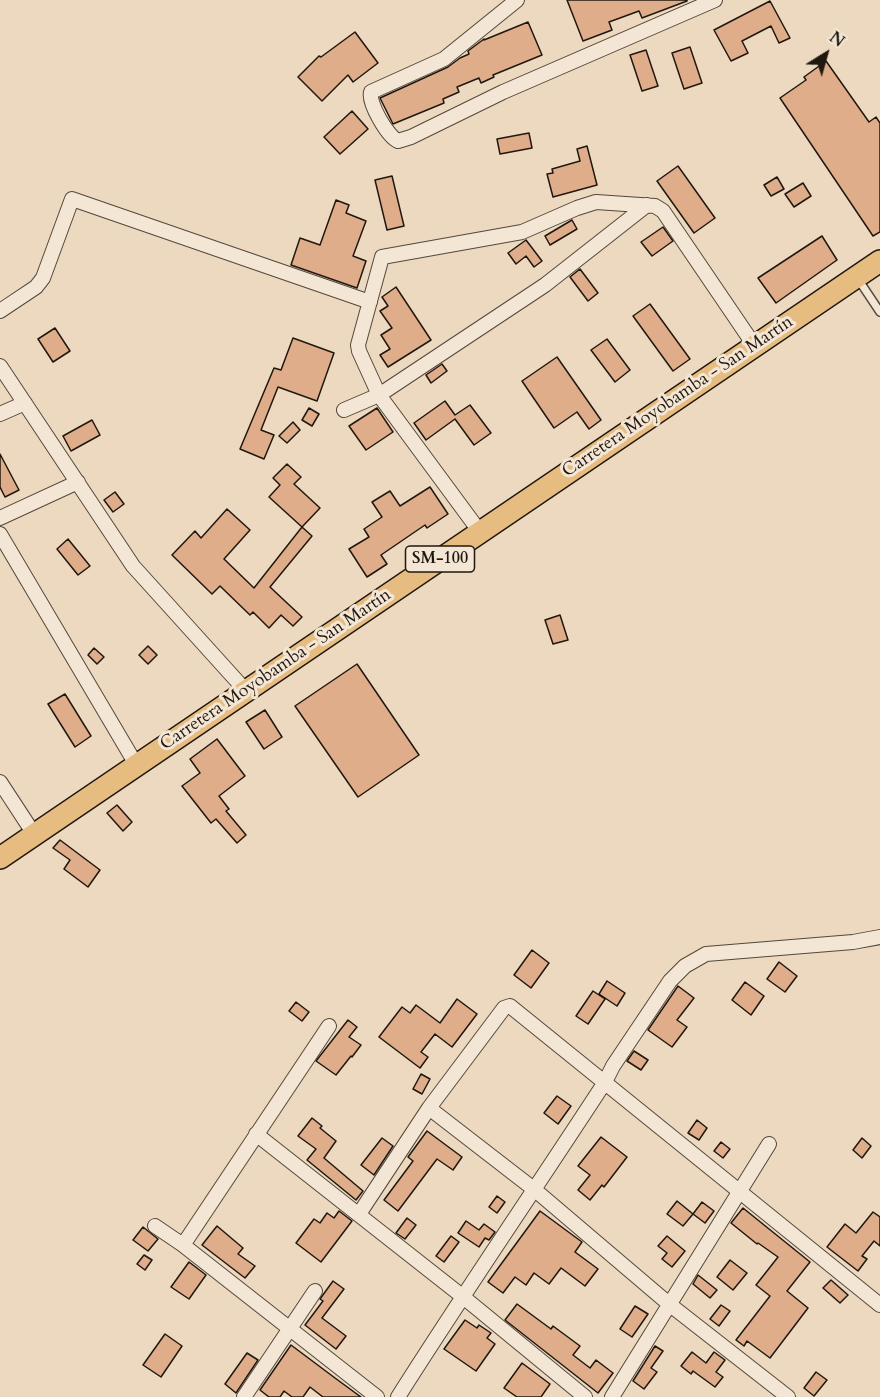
<!DOCTYPE html>
<html>
<head>
<meta charset="utf-8">
<style>
	body { margin:0 }
	#map { position:relative; width:880px; height:1397px; overflow:hidden; background:#ecd9bf; font-family:Cardo,serif }
	canvas { display:block }
	.north { position:absolute; left:796px; top:24px; width:60px; height:60px; -webkit-text-stroke:4px #f3e6d5; paint-order:stroke; rotate:37deg; font-size:16px; font-weight:700; line-height:24px; text-align:center; color:#20170f }
	.north::after { content:''; display:block; margin:auto; width:21px; height:27px; background:#20170f; clip-path:polygon(50% 0,100% 100%,50% 72%,0 100%) }
</style>
</head>
<body>
<div id="map">
<canvas width="880" height="1397"></canvas>
<div class="north">N</div>
</div>
<script>
const ctx = document.querySelector('canvas').getContext('2d');
ctx.lineJoin = 'round';
function fill(path, color) { ctx.fillStyle = color; ctx.fill(path, 'evenodd'); }
function stroke(path, color, width, dash) { ctx.strokeStyle = color; ctx.lineWidth = width; ctx.lineCap = dash ? 'butt' : 'round'; ctx.setLineDash(dash || []); ctx.stroke(path); }
function write(font, color, halo, rows, align = 'center') {
  ctx.font = font + ' Cardo,serif'; ctx.lineWidth = 6; ctx.setLineDash([]); ctx.textBaseline = 'middle'; ctx.strokeStyle = halo; ctx.fillStyle = color; for (const [text, x, y, turn = 0] of rows) {
    ctx.save(); ctx.translate(x, y); ctx.rotate((+turn || 0) * Math.PI / 180); ctx.textAlign = isNaN(turn) ? turn : align; if (halo) ctx.strokeText(text, 0, 0); ctx.fillText(text, 0, 0); ctx.restore();
  }
}
const building = new Path2D(`
	M567,0H687V1L642,18L639,11L609,22L612,30L583,41Z
	M770,1L790,38L779,43L771,26L742,41L748,53L731,61L714,30Z
	M528,22L542,55L493,75L494,77L481,83L479,78L457,87L459,92L443,99L444,103L393,124L380,98L448,67L460,58L469,54L468,51L484,39V40Z
	M355,32L378,63L353,82L348,75L322,101L298,77L319,56L321,57Z
	M690,47L702,83L684,89L672,53Z
	M646,50L658,86L642,91L630,55Z
	M826,61L869,122L876,117L880,123V232L873,236L780,98L806,80L804,77Z
	M352,111L368,129L340,154L324,137Z
	M529,133L532,148L500,154L497,139Z
	M587,146L597,185L553,197L547,174L553,173L552,169L580,161L577,149Z
	M678,166L715,218L694,233L657,181Z
	M392,176L404,226L387,230L375,180Z
	M777,177L784,189L771,196L764,185Z
	M803,183L811,196L794,207L785,194Z
	M336,200L349,205L346,213L366,221L353,256L366,261L357,288L291,265L300,238L320,245Z
	M572,220L577,229L550,245L545,236Z
	M663,227L673,241L652,256L641,242Z
	M822,236L837,260L776,303L758,278Z
	M526,240L542,261L534,267L526,256L516,264L508,253Z
	M580,269L598,293L588,301L570,277Z
	M396,287L431,340L388,367L380,355L390,349L381,335L392,328L380,311L388,306L382,297Z
	M650,304L690,359L673,371L633,316Z
	M55,328L70,351L53,362L38,339Z
	M293,338L334,353L317,401L278,387L261,430L274,435L264,459L240,449L274,368L281,370Z
	M607,339L630,370L615,382L591,350Z
	M557,357L601,420L589,429L577,412L554,428L522,381Z
	M442,364L447,371L431,383L426,375Z
	M445,401L455,415L470,405L491,433L474,445L455,419L426,440L414,423Z
	M309,408L319,414L312,426L302,420Z
	M377,408L393,432L366,450L349,426Z
	M92,420L100,435L71,451L63,436Z
	M293,422L300,430L287,443L279,436Z
	M0,454L19,490L5,497L0,487Z
	M287,464L301,477L294,484L320,508L302,527L269,497L280,485L273,478Z
	M430,487L448,514L427,528L425,525L381,555L387,564L367,577L349,549L369,537L364,529L382,517L372,502L390,491L400,506Z
	M115,492L124,504L113,512L104,500Z
	M227,509L250,530L224,559L254,588L302,527L312,536L270,587L302,617L293,626L281,615L269,628L253,612L250,615L220,586L212,594L172,555L195,531L201,538Z
	M68,539L90,566L78,575L57,549Z
	M560,615L568,640L553,644L545,620Z
	M148,646L157,655L148,664L139,655Z
	M94,648L104,657L97,664L88,655Z
	M357,664L419,755L358,797L295,706Z
	M65,694L91,736L75,747L48,704Z
	M265,710L282,737L264,749L246,722Z
	M217,739L245,776L219,796L229,809L226,811L246,835L237,843L216,819L211,823L182,786L200,773L190,759Z
	M117,805L132,822L123,831L107,813Z
	M60,840L100,870L88,887L64,869L70,860L53,848Z
	M532,950L549,963L531,988L514,975Z
	M779,962L797,976L785,992L767,979Z
	M607,981L625,993L617,1006L599,994Z
	M745,982L764,996L751,1015L732,1000Z
	M678,986L694,998L677,1020L687,1027L672,1047L648,1030Z
	M593,991L605,999L588,1024L576,1016Z
	M457,999L477,1014L452,1047L435,1034L421,1052L428,1057L420,1068L379,1037L402,1007L410,1013L416,1005L440,1023Z
	M296,1002L309,1012L302,1021L289,1011Z
	M348,1020L357,1027L349,1037L361,1045L352,1057L351,1056L336,1075L316,1061Z
	M634,1051L648,1060L641,1070L627,1061Z
	M421,1074L430,1079L422,1094L413,1089Z
	M557,1096L571,1106L558,1124L544,1113Z
	M312,1118L322,1126L320,1128L336,1141L324,1158L363,1191L356,1200L307,1160L316,1149L298,1136Z
	M697,1120L707,1128L699,1140L688,1133Z
	M427,1131L462,1157L453,1170L437,1159L398,1211L384,1200L413,1161L408,1157Z
	M601,1137L627,1157L604,1187L602,1185L590,1200L578,1190L590,1175L578,1166Z
	M382,1138L393,1146L374,1175L361,1165Z
	M862,1138L871,1146L862,1158L853,1150Z
	M721,1142L730,1149L723,1158L714,1151Z
	M497,1196L505,1202L497,1213L489,1207Z
	M677,1201L693,1214L683,1226L667,1214Z
	M702,1202L714,1211L705,1223L693,1214Z
	M743,1208L810,1262L787,1291L808,1308L770,1358L747,1341L744,1346L736,1340L770,1296L756,1285L778,1257L758,1243L757,1244L731,1223Z
	M339,1211L352,1221L321,1262L296,1243L314,1219L320,1223L327,1213L334,1218Z
	M540,1211L582,1242L575,1252L598,1269L585,1286L561,1268L549,1284L534,1273L526,1285L515,1277L503,1293L488,1282Z
	M873,1212L880,1217V1246L874,1241L862,1256L867,1259L858,1271L827,1247L845,1224L856,1233Z
	M407,1218L416,1225L405,1239L396,1233Z
	M466,1221L479,1230L484,1224L495,1232L489,1240L485,1238L479,1247L458,1233Z
	M217,1226L243,1248L238,1254L255,1266L245,1278L202,1245Z
	M143,1227L158,1239L148,1251L133,1240Z
	M451,1236L459,1242L444,1262L436,1256Z
	M667,1236L685,1251L672,1267L662,1259L667,1253L658,1246Z
	M144,1255L152,1260L145,1270L137,1264Z
	M730,1260L747,1273L733,1290L717,1277Z
	M189,1262L206,1275L189,1299L171,1287Z
	M698,1275L717,1290L710,1298L693,1284Z
	M831,1280L848,1295L840,1303L823,1288Z
	M333,1281L344,1289L322,1318L346,1336L336,1349L305,1325L323,1301L320,1299Z
	M517,1304L551,1329L553,1326L580,1346L573,1355L590,1368L596,1360L613,1373L598,1393L505,1320Z
	M721,1305L730,1311L719,1326L710,1319Z
	M635,1306L648,1314L632,1337L620,1329Z
	M465,1320L477,1328L479,1325L491,1333L487,1338L495,1344L476,1371L444,1349Z
	M165,1334L182,1346L161,1377L143,1365Z
	M291,1345L335,1378L361,1397H323L310,1387L303,1397H292L284,1391L280,1397H269L260,1390Z
	M655,1346L663,1351L651,1368L657,1372L644,1389L633,1381Z
	M692,1352L706,1363L714,1352L725,1360L716,1372L723,1377L715,1387L693,1371L691,1374L681,1366Z
	M247,1353L258,1360L236,1393L225,1384Z
	M522,1363L550,1384L541,1397H517L504,1388Z
	M816,1372L827,1380L814,1396L804,1388Z`);
fill(building, '#e0ad8a');
stroke(building, '#20170f', 1.5);
const service = new Path2D(`
	M858,279L880,312`);
const minor = new Path2D(`
	M517,0L444,59L371,92C368,103 388,137 398,141L411,137L503,92L715,0
	M0,311L36,287L43,278L72,199L370,302
	M0,366L133,566L246,691
	M344,410L379,395L545,285L647,205
	M0,414L25,403
	M0,518L78,482
	M480,532L379,395L359,351L358,345L382,257L522,232L577,208L596,202L655,206L663,211L754,345
	M0,534L137,766
	M0,782L34,834
	M429,1108L535,1190L669,1304L788,1397
	M256,1134L462,1296L585,1397
	M359,1214L429,1108L504,1008L510,1006L880,1305
	M155,1226L183,1245L377,1397
	M183,1245L329,1026
	M244,1397L315,1291
	M398,1397C465,1291 536,1188 605,1082L613,1066L670,981L685,966L706,954L853,942L880,937
	M612,1397L769,1144`);
const primary = new Path2D(`
	M0,858L880,261`);
stroke(service, '#53483b', 10);
stroke(minor, '#53483b', 16);
stroke(primary, '#20170f', 24);
stroke(service, '#f3e6d5', 7);
stroke(minor, '#f3e6d5', 14);
stroke(primary, '#e6bc80', 21);
for (const [x, y, w] of [
	[440,559,69]
]) { const box = new Path2D(); box.roundRect(x - w / 2, y - 13, w, 26, 4.5); ctx.fillStyle = '#f3e6d5'; ctx.fill(box); stroke(box, '#20170f', 1.5); }
write('bold 16px', '#20170f', null, [
	["SM-100",440,559]
]);
write('18px', '#20170f', '#f3e6d5', [
	["Carretera Moyobamba - San Martín",678,397,-34],
	["Carretera Moyobamba - San Martín",276,670,-34]
]);
</script>
</body>
</html>
